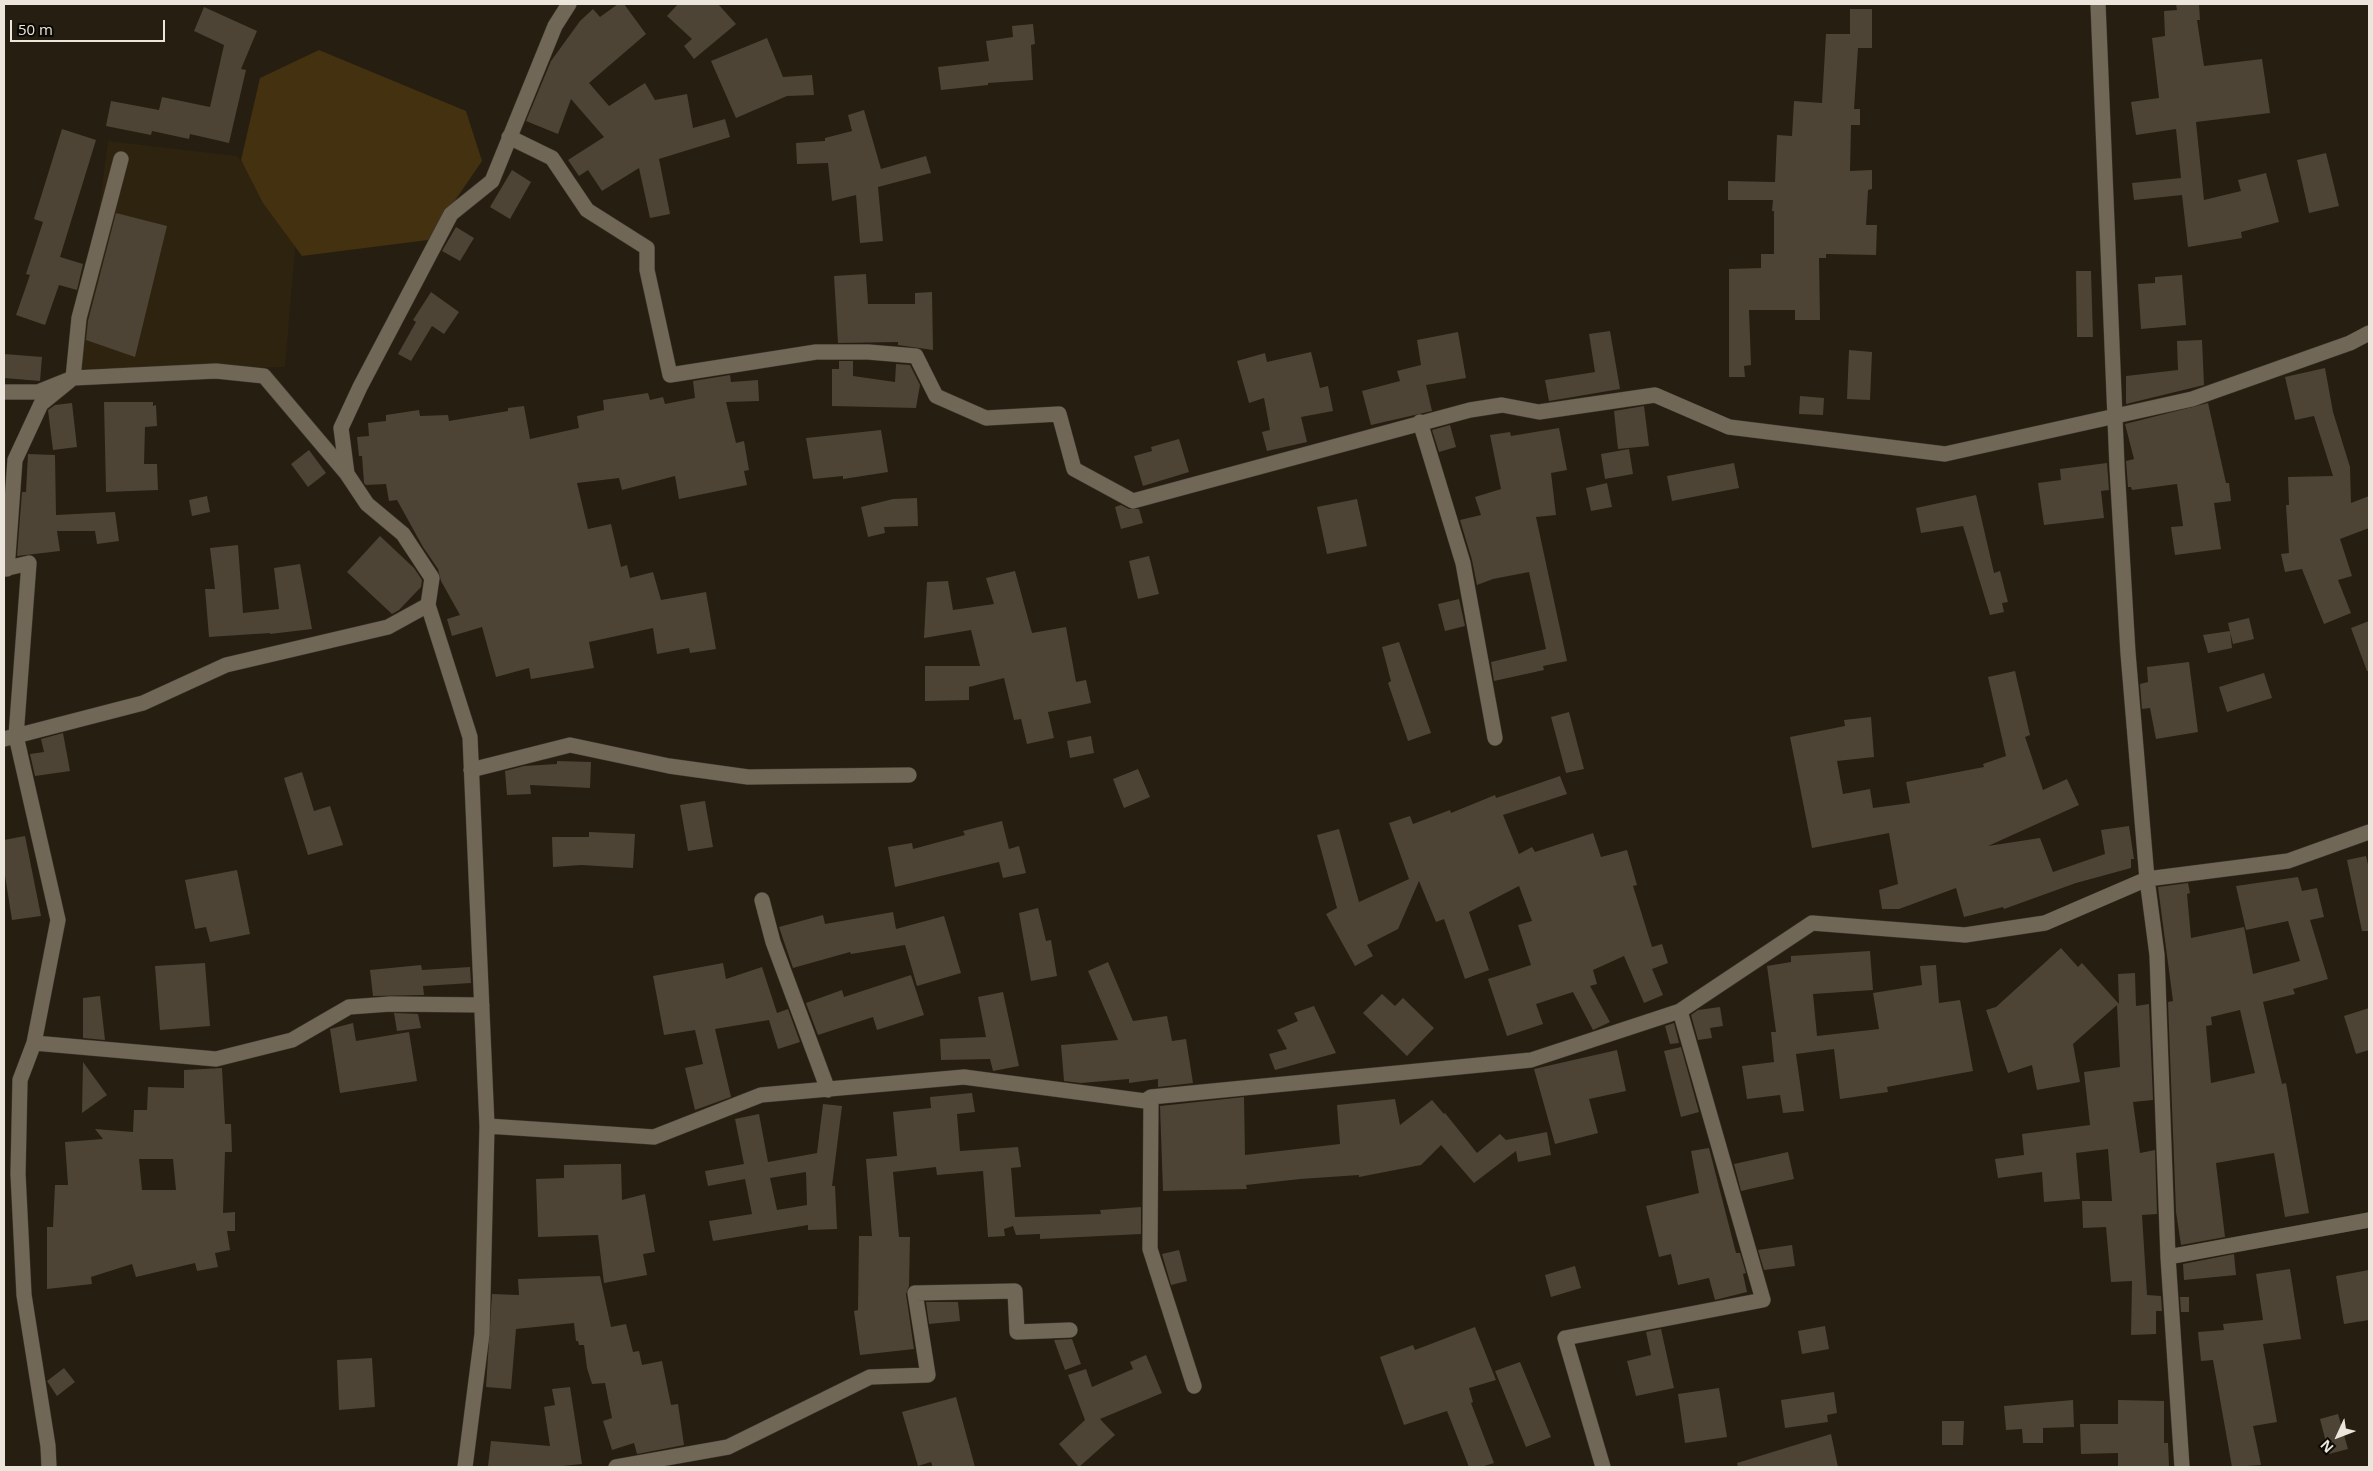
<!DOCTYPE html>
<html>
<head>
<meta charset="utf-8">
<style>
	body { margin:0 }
	#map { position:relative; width:2373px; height:1471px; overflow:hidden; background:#261e10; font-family:"Open Sans",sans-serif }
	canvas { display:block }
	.frame { position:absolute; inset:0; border:5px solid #ebe5dc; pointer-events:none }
	.north { position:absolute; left:2313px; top:1411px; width:50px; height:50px; -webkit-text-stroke:4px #0c0904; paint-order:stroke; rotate:227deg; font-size:14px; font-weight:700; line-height:20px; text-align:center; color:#ebe5dc }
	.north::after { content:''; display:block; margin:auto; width:18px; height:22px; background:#ebe5dc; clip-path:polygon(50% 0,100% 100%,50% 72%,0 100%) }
	.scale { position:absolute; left:10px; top:20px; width:155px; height:22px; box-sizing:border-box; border:2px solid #ebe5dc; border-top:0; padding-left:6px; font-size:15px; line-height:18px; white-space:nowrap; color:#ebe5dc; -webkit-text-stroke:4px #0c0904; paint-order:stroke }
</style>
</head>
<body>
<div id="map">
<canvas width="2373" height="1471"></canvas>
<div class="frame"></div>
<div class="north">N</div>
<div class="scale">50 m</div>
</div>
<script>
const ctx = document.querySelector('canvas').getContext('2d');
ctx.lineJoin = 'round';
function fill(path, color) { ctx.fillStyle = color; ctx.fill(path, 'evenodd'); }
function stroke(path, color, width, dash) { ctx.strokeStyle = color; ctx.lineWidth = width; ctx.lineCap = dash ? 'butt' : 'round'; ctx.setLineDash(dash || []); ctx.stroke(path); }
fill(new Path2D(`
	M108,141L237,156L296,238L285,367L78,369Z`), '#2e230f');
fill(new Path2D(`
	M319,50L466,111L482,161L428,240L302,256L263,203L241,160L260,78Z`), '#433110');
fill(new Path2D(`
	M618,4H624L646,34L589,83L609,106L645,83L655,100L687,94L693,128L725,119L730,137L659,159L670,214L650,218L639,168L602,191L588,170L579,176L568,160L604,137L571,99L558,134L526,121L551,61L580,21L593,9L600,17Z
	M678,4H718L736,24L694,59L684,46L692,39L667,16Z
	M2176,4H2199L2200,20H2197L2204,66L2262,59L2270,113L2196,122L2204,200L2241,191L2238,180L2266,173L2279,222L2241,232L2242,238L2188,247L2182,195L2134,200L2132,183L2181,178L2176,129L2136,135L2131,102L2159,98L2152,38L2165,36L2164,11L2177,10Z
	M204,7L257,31L241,69L246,70L229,143L190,134L189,139L152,131L151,135L106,126L111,101L159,110L162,97L210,107L224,45L194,31Z
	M1850,9H1872V48H1858L1854,109H1860V125H1851L1850,171L1872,170V189L1868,190L1866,225H1877L1876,255L1826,254V258H1819L1820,320H1795V310H1749L1751,365L1744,366L1745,377H1729V269L1761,268V254H1774V211H1772L1773,200H1728V181L1775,182L1777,135L1792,136L1794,101L1822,103L1826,34H1850Z
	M1033,24L1035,44L1031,45L1033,80L988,83V85L941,90L938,67L989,61L986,41L1013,37L1012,26Z
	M767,38L783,77L812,75L814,95L787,96L736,118L711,61Z
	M864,110L881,169L926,156L931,173L878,187L883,241L860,243L856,195L832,201L828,163L797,164L796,143L825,141V138L852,131L848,115Z
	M62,129L96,140L60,257L83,264L77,290L59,285L45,325L16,315L30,275L26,274L43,222L34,219Z
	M2326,153L2339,206L2309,213L2297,160Z
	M512,170L531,182L510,219L490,207Z
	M116,213L167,226L135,357L86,340L88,321Z
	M456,227L474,238L460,261L442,251Z
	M2076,271H2091L2093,337H2077Z
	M866,274L868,304H915V293L932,292L933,350L898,345V342L838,343L834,276Z
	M2182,275L2186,325L2141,329L2138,284L2155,283V277Z
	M431,292L459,312L444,334L432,326L411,361L398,354L416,322L413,320Z
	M1610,331L1620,389L1549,401L1545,380L1595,372L1589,334Z
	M1458,332L1466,378L1426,385L1432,411L1371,425L1362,391L1400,381L1397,371L1421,365L1417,340Z
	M2202,340L2204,385L2126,404V376L2178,370L2177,341Z
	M1849,350L1872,352L1870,400L1847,399Z
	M1311,352L1320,388L1328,386L1333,411L1301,417L1307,442L1267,451L1262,432L1270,430L1264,398L1249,403L1237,361L1265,353L1267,362Z
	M4,354L42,357L40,381L4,378Z
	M839,361H853V376L895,382L896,364L910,365L920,385L916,408L832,406V369H839Z
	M2325,368L2333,412L2350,467L2351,503L2369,496V528L2340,539L2352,576L2338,580L2351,613L2324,624L2302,569L2285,572L2281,554L2289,553L2286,505H2289L2288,477L2333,476L2314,416L2295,420L2285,377Z
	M730,375L731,382L758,380L759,401L726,402L736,443L744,441L749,470L744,471L747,485L679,499L675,476L622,490L619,478L577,483L588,529L611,524L621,567L627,565L630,578L653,572L661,600L706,592L716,649L690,653L689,648L657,654L653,628L589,642L594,668L531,679L529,668L496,677L482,627L452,636L447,619L460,615L441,581L438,569L423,547L397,500L389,501L386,484L366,485L364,483L362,456H359L357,437L369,436L368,423L386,421V415L419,410L420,416L448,415L449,421L508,411V408L524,406L530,439L579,428L577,416L604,410L603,400L648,393L650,400L663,397L665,404L695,398L693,381Z
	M1800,396L1824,398L1823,415L1799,414Z
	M104,402H153V406L156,405L157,426L145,427L144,464H157L158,490L106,492Z
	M72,403L77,447L53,450L48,410L55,405Z
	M2208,403L2226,483H2229L2231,501L2214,503L2221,549L2175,555L2171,527L2183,526L2177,484L2132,490L2131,487H2128L2126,461L2134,459L2125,424Z
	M1644,406L1649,446L1618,449L1614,411Z
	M1450,425L1456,447L1439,452L1432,430Z
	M1559,428L1567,470L1551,473L1556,515L1536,517L1567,661L1543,666L1544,670L1494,681L1491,662L1546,649L1529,572L1493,579L1477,585L1472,560L1460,520L1481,515L1475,497L1501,489L1490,435L1510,432L1511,436Z
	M881,430L888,472L843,479V476L813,479L806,438Z
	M1179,439L1189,472L1143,486L1134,456L1152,451L1151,447Z
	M1629,449L1633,474L1605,479L1601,454Z
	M309,450L326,473L308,487L291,464Z
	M28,454L55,455L56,515L115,512L119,541L97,544L95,531H57L60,551L17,556L22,492H26Z
	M1734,463L1739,488L1672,501L1667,476Z
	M2107,463L2109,490L2101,491L2104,518L2044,525L2038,483L2061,480L2060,469Z
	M1607,483L1612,507L1591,511L1586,488Z
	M1976,495L1994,573L2000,571L2008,602L2002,603L2004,612L1990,615L1963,526L1921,533L1916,508Z
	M207,496L210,512L192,516L189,500Z
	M917,498L918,526L884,527L885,533L868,537L861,507L893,499Z
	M1357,499L1367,546L1327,554L1317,507Z
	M1121,505L1129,509H1139L1143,523L1121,529L1115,507Z
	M380,536L414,568L422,580L421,587L399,610L392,614L347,572Z
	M238,545L243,613L279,609L274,568L300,564L312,629L270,634V633L209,637L205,589H215L210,548Z
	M1149,556L1159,594L1138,599L1129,561Z
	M1015,571L1032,633L1066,627L1076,682L1086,680L1091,703L1048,712L1054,738L1027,744L1021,719L1014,720L1004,678L969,687V700L925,701V666H980L971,630L924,638L927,582L948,581L953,610L994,604L986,578Z
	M1459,599L1465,626L1445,631L1438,604Z
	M2249,618L2254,639L2233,644L2228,623Z
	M2369,621V671H2367L2351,628Z
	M2230,631L2232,648L2208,653L2203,635Z
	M1399,642L1431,733L1408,741L1388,683L1391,681L1382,647Z
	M2189,662L2198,732L2156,739L2150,708L2142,709L2140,684L2148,682L2147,667Z
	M2015,671L2030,735L2025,737L2043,790L2067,779L2079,805L1988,846L2040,838L2053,872L2105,854L2101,830L2129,826L2134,859H2131V868L2076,883L2004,909L2003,907L1964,917L1956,888L1899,909H1882L1879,890L1898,884L1889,833L1812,848L1790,737L1845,726L1844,720L1871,717L1874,757L1837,761L1843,794L1870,789L1873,808L1910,803L1906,782L1984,767L1983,764L2006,756L1988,677Z
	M2264,673L2272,698L2227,712L2219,687Z
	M1569,712L1584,769L1566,773L1551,717Z
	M63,733L70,771L35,776L30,754L44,752L41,739Z
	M1091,736L1094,753L1070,758L1067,741Z
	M557,761L591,762L590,788L530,785L531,794L507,795L505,771L524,766L557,764Z
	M1138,769L1150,797L1124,808L1113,779Z
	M302,772L314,811L330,806L343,845L308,855L284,778Z
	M1560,776L1567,794L1503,815L1519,854L1532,847L1535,852L1593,833L1601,857L1627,850L1637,885L1633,886L1652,947L1662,944L1668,963L1652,969L1663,995L1644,1003L1624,956L1593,970L1597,984L1590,986L1610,1022L1593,1030L1573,992L1536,1004L1543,1024L1507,1036L1488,979L1531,965L1518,925L1532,921L1519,886L1469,912L1489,970L1465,979L1444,919L1436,922L1419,881L1398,929L1367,945L1373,956L1355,966L1326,914L1337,908L1317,835L1339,829L1359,902L1409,879L1389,823L1410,816L1413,824L1450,810L1451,813L1495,795L1496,798Z
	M705,801L713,847L688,851L680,805Z
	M1002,821L1009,849L1019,846L1026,873L1003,878L999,862L895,887L888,847L912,843L913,849L965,835L963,831Z
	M589,832L635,834L633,868L581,865L553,867L552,837H589Z
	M25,836L41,916L12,920L4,869V840Z
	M2366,856L2369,869V931H2362L2347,860Z
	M237,870L250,934L210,942L206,927L195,929L185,880Z
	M2298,877L2302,891L2317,888L2324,917L2310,920L2328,979L2293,989L2295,994L2263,1002L2282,1084L2286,1083L2309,1213L2285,1217L2274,1153L2216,1163L2225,1237L2181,1245L2176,1212L2168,1002L2173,1001L2158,887L2188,883L2190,893L2187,894L2191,938L2244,927L2253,974L2300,961L2288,921L2246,930L2236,886ZM2240,1010L2255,1073L2211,1083L2206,1026L2212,1025L2211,1017Z
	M1038,908L1046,941L1051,940L1057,976L1031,981L1019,913Z
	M893,912L896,929L944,916L961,973L917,986L905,945L851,954L850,952L793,968L779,927L823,915L825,924Z
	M2061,948L2078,967L2082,963L2119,1004L2118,974L2135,973L2136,1006L2149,1004L2153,1100L2133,1102L2140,1153L2155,1150L2157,1214L2142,1215L2147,1295L2161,1296L2162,1311H2156V1334L2131,1335L2132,1281L2111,1282L2106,1227L2083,1228L2082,1201H2112L2108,1149L2076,1153L2080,1199L2044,1202L2042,1172L1998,1178L1995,1159L2024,1155L2022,1134L2090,1125L2084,1072L2120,1067L2117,1005L2073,1044L2080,1082L2037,1090L2032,1065L2008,1073L1986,1010L1996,1007Z
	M1870,951L1873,990L1813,994L1817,1036L1879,1029L1873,993L1922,985L1920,966L1936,965L1939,1003L1960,1000L1973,1071L1887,1087L1888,1092L1840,1099L1834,1049L1796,1054L1804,1111L1783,1113L1780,1095L1747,1099L1742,1066L1774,1062L1771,1032H1776L1767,966L1791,962V956Z
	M1108,962L1133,1021L1167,1016L1172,1041L1186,1039L1193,1083L1158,1087V1079L1129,1083V1079L1081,1083L1064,1081L1061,1045L1118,1040L1088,971Z
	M205,963L210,1026L160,1030L155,966Z
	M723,963L726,979L762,967L777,1013L788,1009L800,1042L778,1049L769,1020L715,1029L731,1097L695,1110L685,1068L703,1064L695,1030L664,1035L653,976Z
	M421,965L422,970L470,967L471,983L423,986L424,995L373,996L370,970Z
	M911,975L924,1015L877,1030L873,1017L818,1035L806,1003L842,990L844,997Z
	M1003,992L1019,1066L993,1071L990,1059L941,1060L940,1039L986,1037L978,997Z
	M1382,994L1395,1006L1403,998L1434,1028L1407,1056L1363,1013Z
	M100,996L105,1040L83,1038V998Z
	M1314,1006L1336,1053L1275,1070L1269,1054L1287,1049L1277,1030L1298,1021L1294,1013Z
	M1720,1007L1723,1026L1710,1028L1712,1038L1698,1040L1691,1015L1698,1010Z
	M2369,1008V1050L2356,1054L2344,1016Z
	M394,1013L418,1014L421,1028L397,1031Z
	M353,1023L356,1041L409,1032L417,1081L340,1093L330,1029Z
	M1674,1023L1679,1043L1670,1044L1665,1026Z
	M1681,1047L1699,1112L1681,1117L1664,1051Z
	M1617,1050L1626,1091L1589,1099L1598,1133L1555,1144L1534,1069Z
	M83,1062L107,1095L82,1113Z
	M222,1068L225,1124H231L232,1152H225L223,1213L235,1212V1231H227L230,1250L215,1253L218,1267L197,1271L195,1263L136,1277L132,1264L91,1277L92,1284L47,1289V1227H53L55,1185H68L65,1142L103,1139L95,1129L133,1132L134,1110H147L148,1087L184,1088V1070ZM139,1159H173L176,1190H142Z
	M972,1093L975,1112L957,1114L960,1151L1018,1147L1021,1167L1011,1168L1015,1217L1101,1214L1100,1210L1141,1207V1234L1040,1239V1234L1016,1235L1013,1226L1004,1229L1005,1236L988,1237L983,1171L937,1175L936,1167L893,1172L899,1237H910L909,1286L906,1294L914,1349L860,1355L854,1311L858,1310L859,1236H872L866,1159L897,1156L893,1112L931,1108L930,1097Z
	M1244,1097L1245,1155L1340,1144L1337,1105L1395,1099L1400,1125L1432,1100L1444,1114L1445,1113L1477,1153L1500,1134L1506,1140L1547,1132L1551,1155L1518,1162L1516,1151L1474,1183L1441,1145L1421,1165L1359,1177V1175L1300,1179L1246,1185L1247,1189L1163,1191L1160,1106Z
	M823,1104L842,1106L832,1186H835L837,1229L808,1230V1225L713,1241L709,1221L752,1214L745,1179L708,1186L705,1171L744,1164L735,1119L759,1114L768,1162L817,1153ZM806,1172L807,1205L777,1210L770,1178Z
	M1709,1148L1736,1253H1740L1746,1273L1743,1274L1747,1292L1715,1300L1709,1278L1678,1285L1671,1254L1659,1257L1646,1206L1699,1193L1691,1151Z
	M1788,1152L1794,1179L1741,1191L1734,1164Z
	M613,1164H621L622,1200L645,1194L655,1252L643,1254L647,1275L604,1283L598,1235L538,1237L536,1179L564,1178V1165Z
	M1792,1245L1795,1266L1764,1270L1758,1250Z
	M1179,1250L1187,1281L1171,1285L1162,1254Z
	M2234,1254L2236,1275L2184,1280L2183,1264Z
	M1575,1266L1581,1288L1551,1297L1545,1275Z
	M2290,1269L2301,1339L2263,1344L2277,1422L2253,1426L2261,1465L2232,1467L2213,1360L2201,1361L2198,1332L2224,1330L2223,1324L2263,1320L2256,1274Z
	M2369,1270V1320L2344,1324L2336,1276Z
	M600,1276L611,1327L626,1324L633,1352L639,1351L642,1365L662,1361L671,1405L678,1404L684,1445L637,1454L634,1443L612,1450L603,1421L612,1418L605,1383L592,1384L587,1368L584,1345H579L578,1341H576L574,1323L516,1329L511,1389L486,1387L492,1294L519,1295L518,1279Z
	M2180,1297H2189V1312H2181Z
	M926,1302H958L960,1321L929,1324Z
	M1825,1326L1829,1349L1802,1354L1798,1331Z
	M1475,1327L1496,1380L1469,1388L1473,1402L1471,1403L1494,1463L1481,1467H1469L1447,1411L1404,1425L1380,1357L1413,1345L1415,1350Z
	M1661,1329L1674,1388L1636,1396L1627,1361L1651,1355L1646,1332Z
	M1072,1339L1081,1364L1065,1370L1054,1340Z
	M1146,1355L1162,1393L1100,1419L1115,1435L1079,1467L1059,1444L1085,1420L1068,1375L1086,1369L1092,1387L1133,1369L1130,1362Z
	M372,1358L375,1407L339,1410L337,1360Z
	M1520,1362L1551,1437L1526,1447L1495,1371Z
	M64,1368L75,1382L57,1396L47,1381Z
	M570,1387L582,1464L553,1467L488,1466L491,1441L550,1446L544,1407L555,1405L552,1389Z
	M1719,1388L1727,1437L1685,1443L1678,1394Z
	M1834,1392L1837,1413L1827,1415L1828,1422L1785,1428L1781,1400Z
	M956,1397L975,1467H933L931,1462L918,1466L902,1412Z
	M2073,1400L2074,1427L2043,1428V1443H2023L2022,1429L2006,1430L2004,1406Z
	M2118,1400L2164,1401V1443H2168L2169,1466L2118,1467V1453L2081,1454L2080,1424H2118Z
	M2338,1414L2348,1449L2329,1454L2320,1419Z
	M1942,1421H1964L1963,1445H1942Z
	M1831,1434L1838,1467H1738L1737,1463Z`), '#4d4435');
const minor = new Path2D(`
	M2098,4L2117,467L2128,653L2147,879L2157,955L2168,1257L2182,1467
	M509,137L552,158L587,210L647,248V270L670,375L816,352H868L916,356L936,396L986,418L1059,414L1074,469L1133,501L1470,410L1502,405L1539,412L1655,395L1729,427L1945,454L2192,399L2350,343L2369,333
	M4,392H38L73,378L216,371L264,376L347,474
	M1420,422L1463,563L1495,738
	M4,569L29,563L16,736L58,920L34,1043L20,1080L18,1174L24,1295L48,1446L49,1467
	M7,569L15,460L41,404L73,378L79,318L121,159
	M4,739L143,703L226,665L388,627L428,605
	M471,770L570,745L669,766L748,777L909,775
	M762,900L773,942L828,1090
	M34,1043L216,1059L292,1040L349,1007L390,1004L482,1005
	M1151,1097L1150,1249L1194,1386
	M487,1126L654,1137L761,1095L964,1077L1145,1101L1151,1097L1531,1060L1680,1011L1812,923L1965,935L2045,923L2147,879L2288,861L2369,832
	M2168,1257L2369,1220
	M465,1467L482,1334L487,1126L470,737L428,605L432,578L403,534L367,504L347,474L341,428L360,387L451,214L492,181L555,26L569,4
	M616,1467L728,1447L870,1377L928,1375L915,1293L1015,1291L1017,1332L1070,1330
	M1603,1467L1565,1338L1763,1300L1680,1011`);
stroke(minor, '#3f3931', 16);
stroke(minor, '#706757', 15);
</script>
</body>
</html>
